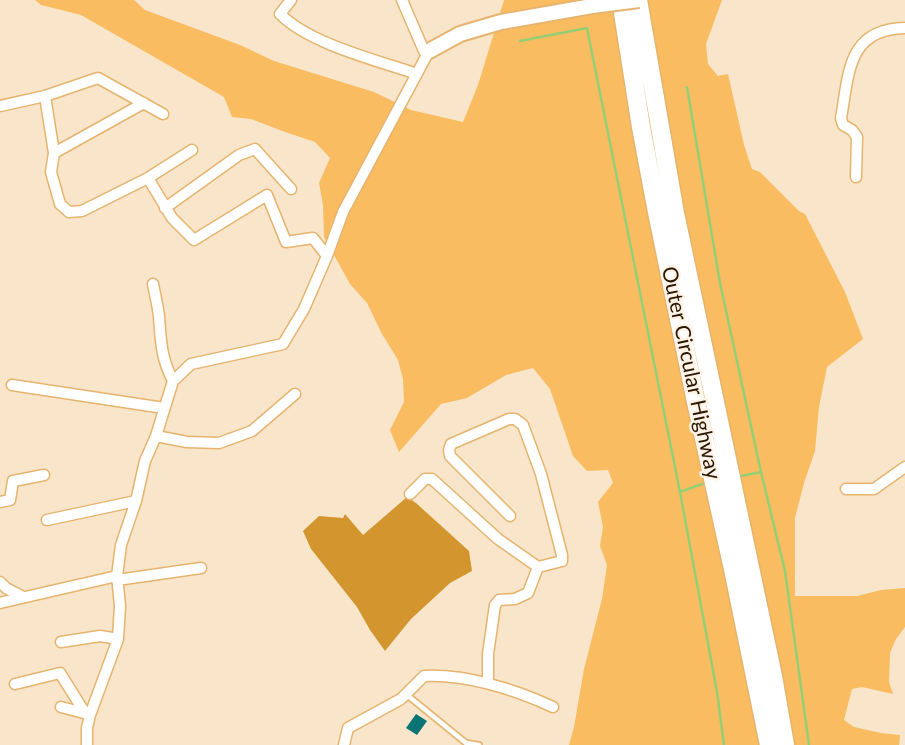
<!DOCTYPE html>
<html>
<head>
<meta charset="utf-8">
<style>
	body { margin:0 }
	canvas { display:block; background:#f9e5ca }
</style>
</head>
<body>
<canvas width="905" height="745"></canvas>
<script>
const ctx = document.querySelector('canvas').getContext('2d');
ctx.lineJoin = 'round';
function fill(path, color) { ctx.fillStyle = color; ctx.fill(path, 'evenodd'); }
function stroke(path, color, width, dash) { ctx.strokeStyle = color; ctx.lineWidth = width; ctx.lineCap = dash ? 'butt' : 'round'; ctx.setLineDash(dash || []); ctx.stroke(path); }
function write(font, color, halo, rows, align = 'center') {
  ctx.font = font + ' Lato,sans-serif'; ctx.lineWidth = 5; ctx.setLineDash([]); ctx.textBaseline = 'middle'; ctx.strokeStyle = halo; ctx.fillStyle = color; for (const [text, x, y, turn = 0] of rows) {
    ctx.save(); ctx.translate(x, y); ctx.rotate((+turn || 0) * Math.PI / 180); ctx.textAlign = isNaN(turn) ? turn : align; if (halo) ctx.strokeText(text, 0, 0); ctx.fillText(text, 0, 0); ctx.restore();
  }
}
fill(new Path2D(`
	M35,0H134L145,10L240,45L274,61L374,92L411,110L463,122L478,85L504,0H722L706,44L708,64L718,76L728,74L744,145L752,169L760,172L799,211L805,214L845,292L863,339L827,367L819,407L815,451L804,483L795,518V596H857L881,590L905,588V627L896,639L890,653L889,682L893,694L862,687L852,689L844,720L854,727L881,733L900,735L899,745H569L574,727L584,669L602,599L607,565L600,546L603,527L598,502L613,483L608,470L587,471L573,456L550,389L533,368L506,375L467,398L441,404L399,452L390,430L404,402L403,379L398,360L382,334L367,303L350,284L324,237L323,205L319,183L330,158L315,142L285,132L251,119L232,117L224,97L81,15L41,5Z`), '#fabc60');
fill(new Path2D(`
	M407,497L416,503L469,551L472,571L450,583L411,619L385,651L370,630L357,607L311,549L303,531L319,516L343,518L345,514L363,535Z`), '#d3952e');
stroke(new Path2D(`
	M520,41L587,28L680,492L717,692L724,745
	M687,87L720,283L761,472L785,571L809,745
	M741,476L761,472
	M680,492L702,484`), '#95cf74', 2.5);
fill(new Path2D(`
	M416,714L427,721L417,735L406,728Z`), '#0b7474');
const lane = new Path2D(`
	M407,695L466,743L479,745`);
const street = new Path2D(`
	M291,0L280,14C310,44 376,60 417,74
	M45,96L54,153L51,172L60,204L69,212L82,211L148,178L192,150
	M0,106L45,96L98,78L163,114
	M54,153L144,103
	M856,177L857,137L852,130L843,125L841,118C849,74 847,29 905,28
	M148,178L172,218L194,240L267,195L286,242L313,238L327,256
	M165,208L239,155L255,149L291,189
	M153,284C155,295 158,306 159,317C161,342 161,358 173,381
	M12,385L164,408
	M156,436L187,442L219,443L252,431L295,394
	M846,489H874L905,467
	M410,494L425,479H432L498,539L538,567
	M0,502L10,500L13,481L44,475
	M47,520L136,501
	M117,580L201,568
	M0,582L6,588L23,597
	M0,603L117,576
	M61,642L100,636L118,639
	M488,683V654L495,605L499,600L515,599L528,593L538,567L562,561V555L541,474L523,425L515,419H509L451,444L449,450L450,456L510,516
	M15,684L60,673L85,713
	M61,707L88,714
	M87,745V728L90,715L118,639L120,606L117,576L121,545L136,501L145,461L156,436L173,381L191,364L283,344L304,309L327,256L343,212L429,51H424L402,0
	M344,745L348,728L401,699L424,676C466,674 514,689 553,707`);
const secondary = new Path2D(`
	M429,51L460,34L501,22L592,6`);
const highway = new Path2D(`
	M621,0L641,127L657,212L696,402L733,569L769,745
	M638,0L675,213L773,676L785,745`);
stroke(lane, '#e6b46e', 8);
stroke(street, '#e6b46e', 13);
stroke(secondary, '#e6b46e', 18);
stroke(highway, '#e6b46e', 21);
stroke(lane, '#fff', 4.5);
stroke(street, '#fff', 10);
stroke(secondary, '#fff', 14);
stroke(highway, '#fff', 18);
const secondaryBridge = new Path2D(`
	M592,6L639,0`);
stroke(secondaryBridge, '#e6b46e', 18, []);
stroke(secondaryBridge, '#fff', 14);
write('21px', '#281600', '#fef3e6', [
	["Outer Circular Highway",691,373,78]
]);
</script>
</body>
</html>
